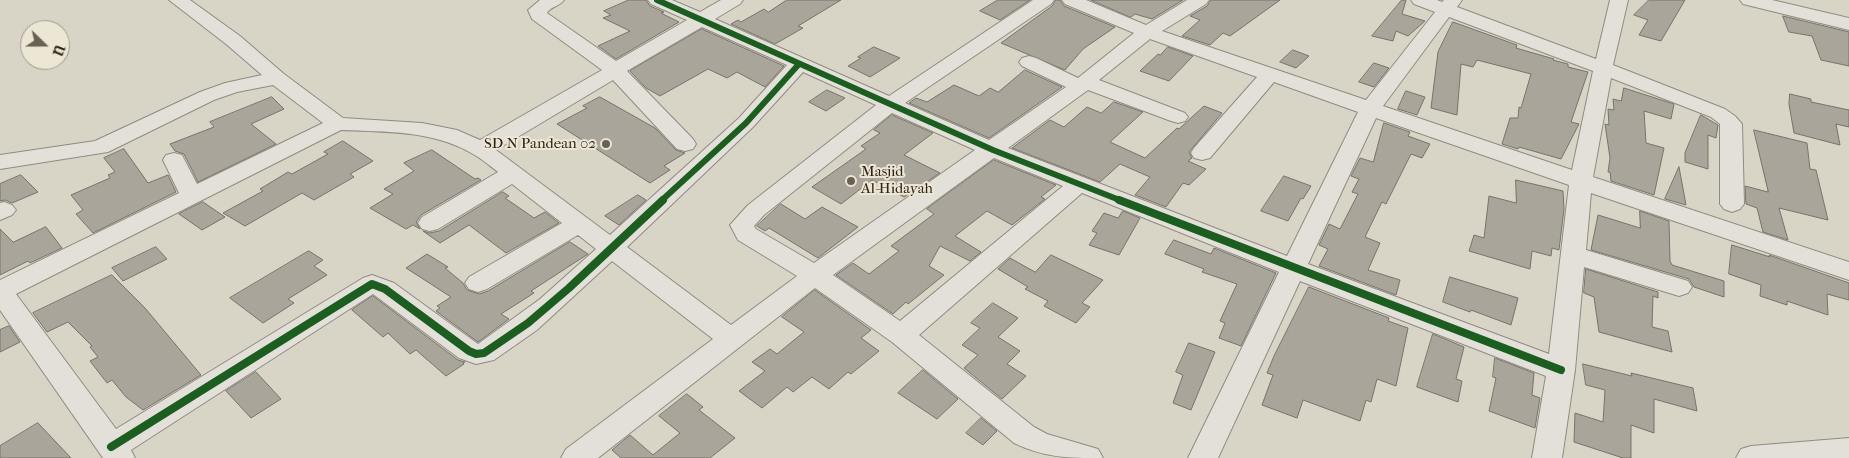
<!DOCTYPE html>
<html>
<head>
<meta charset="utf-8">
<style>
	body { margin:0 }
	#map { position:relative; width:1849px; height:458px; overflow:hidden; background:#d9d5c6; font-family:"IM FELL French Canon",serif }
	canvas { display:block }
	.north { position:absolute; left:20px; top:20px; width:50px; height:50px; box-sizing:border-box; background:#ece6d5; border:1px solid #a09888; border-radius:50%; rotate:112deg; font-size:14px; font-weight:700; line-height:20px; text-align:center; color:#2e2315 }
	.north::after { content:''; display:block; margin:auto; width:18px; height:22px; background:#6a6153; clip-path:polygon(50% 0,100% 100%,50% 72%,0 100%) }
</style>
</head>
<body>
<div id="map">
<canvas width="1849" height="458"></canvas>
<div class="north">U</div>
</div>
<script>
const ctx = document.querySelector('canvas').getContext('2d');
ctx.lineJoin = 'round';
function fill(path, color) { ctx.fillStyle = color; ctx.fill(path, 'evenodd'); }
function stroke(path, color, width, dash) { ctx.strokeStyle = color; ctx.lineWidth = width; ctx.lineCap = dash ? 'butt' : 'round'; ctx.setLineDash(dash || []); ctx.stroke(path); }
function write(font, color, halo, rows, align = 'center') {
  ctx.font = font + ' "IM FELL French Canon",serif'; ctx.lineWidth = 4; ctx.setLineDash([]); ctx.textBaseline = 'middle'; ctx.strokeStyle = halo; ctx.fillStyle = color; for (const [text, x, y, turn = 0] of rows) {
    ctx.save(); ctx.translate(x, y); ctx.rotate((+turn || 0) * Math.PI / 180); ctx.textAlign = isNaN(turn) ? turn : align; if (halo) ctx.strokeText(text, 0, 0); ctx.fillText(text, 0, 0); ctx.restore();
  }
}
const building = new Path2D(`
	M629,0H646L650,6L664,12L661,13L679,22L616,59L598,46L630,31L603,18L611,15L604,11Z
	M787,0H841L798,26L803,28L775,44L731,24L738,20L741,22L764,9L768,12Z
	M998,0H1030L1000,20L980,11Z
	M1056,0H1060L1064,6L1115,27L1083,49L1065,70L1001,43L1052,6Z
	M1091,0H1183L1152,19L1135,14L1131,17Z
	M1211,0H1280L1230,36L1223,33L1210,45L1182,36L1200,20L1190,16L1207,6Z
	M1402,0H1406L1402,14L1425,21L1408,36L1396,31L1393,41L1372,36Z
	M1649,0H1685L1661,41L1639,35L1648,20L1634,15Z
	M1783,16L1849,32V66L1821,60L1812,36L1789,32Z
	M1453,22L1517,45L1516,48L1554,59L1553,60L1568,64V67L1588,72L1571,122L1579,124L1561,159L1519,147L1518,149L1502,144L1510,118H1518L1519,107L1521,108L1531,74L1477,60L1473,67L1461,64L1457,115L1431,108L1438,52Z
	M702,29L784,66L765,87L737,72L727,78L708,69L660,96L646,88L630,71Z
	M874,47L900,58L870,77L848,66L861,58L858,57Z
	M1168,47L1193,56L1169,81L1140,71L1158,54L1160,55Z
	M1293,50L1309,56L1296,68L1280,62Z
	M1374,63L1389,68L1374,87L1359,82Z
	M1025,70L1062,87L989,138L909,103L916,98L927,102L954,85L979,96L990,88L998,92Z
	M1624,88L1674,104L1671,119L1644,111L1646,143L1664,148L1654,195L1611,181L1610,172H1608L1610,158L1605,124L1609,125L1608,109L1614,110L1613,99L1621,101Z
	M827,90L845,98L826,111L809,102Z
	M1406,91L1425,97L1417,115L1398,109Z
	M1790,94L1811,99V102L1849,110V127L1836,124L1840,145L1794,133L1789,104Z
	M272,97L284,109L251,124L276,144L198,182L184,154L175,151L170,144L214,127L210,122Z
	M600,97L655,128L676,150L685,153L664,166L670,170L650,183L557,124L587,108L583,106Z
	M1114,102L1143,112L1110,142L1145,158L1177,128L1179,129L1204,106L1222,113L1189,152L1192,158L1188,161L1206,169L1189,185L1183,183L1166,207L1135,195L1150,177L1120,164L1100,182L1012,148L1050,120L1064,127L1087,107L1101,113Z
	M892,115L933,133L904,155L940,173L904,197L872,180L841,204L812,187L866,149L861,146L880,133L874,130Z
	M1701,115L1718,125L1716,138L1708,135V169L1685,162V153Z
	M1384,123L1410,132L1408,136L1430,144L1422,158L1411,154L1386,204L1382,202L1365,237L1380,243L1368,270L1400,280L1396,295L1319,266L1328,249L1319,245L1329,224L1340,229L1358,194L1352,192L1359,179L1351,176L1360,158L1373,162Z
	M1754,130L1807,143L1810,169L1816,170L1828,220L1779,208L1788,240L1763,232L1757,208L1746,204L1745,186L1768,192Z
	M343,141L373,161L350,174L354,177L314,200L302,193L245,226L223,213L263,191L260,189L288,172L292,174L328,154L324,152Z
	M124,149L148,183L168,175L176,192L93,233L76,214L83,210L71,195L110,178L108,175L115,172L104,158Z
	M432,150L475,179L478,178L481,180L421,215L416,222L420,229L413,225L406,229L370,208L393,194L384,189L414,171L404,163Z
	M994,160L1056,185L1041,197L1045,199L1012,225L987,211L955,236L981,252L970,261L940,246L929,266L944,275L908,304L906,302L893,314L836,275L853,263L869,274L899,251L891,246L934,214L927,209Z
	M1679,167L1686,205L1665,199Z
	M21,175L38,192L12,203L5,200L0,201V184Z
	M1284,176L1311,186L1303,199L1301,198L1288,221L1261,211Z
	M1516,180L1563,191L1564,209L1559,250L1552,248L1551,256L1532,251L1530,269L1469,251L1474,235L1484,238L1489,196L1516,203Z
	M503,192L509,196L505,198L534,218L545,212L559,223L506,253L469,225L440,243L423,231L430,233L439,231Z
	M638,195L646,200L619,225L605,216Z
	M203,202L225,217L202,230L179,214Z
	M781,204L805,219L822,207L858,227L818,258L769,228L765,231L757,226Z
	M1123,211L1140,218L1119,255L1089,245L1097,233L1092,231L1104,213L1118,218Z
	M1640,211L1669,221L1670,261L1672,265L1724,281V297L1694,287L1689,279L1591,250L1598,215L1640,228Z
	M46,227L62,248L30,263L28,261L0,275V229L13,242Z
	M1174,240L1211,254L1214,248L1276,273L1241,346L1219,338L1225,323L1220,321L1237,284L1202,272L1204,269L1165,254Z
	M570,242L588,254L531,291L534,293L501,314L509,319L478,342L436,311L440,308L437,306L451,297L406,268L427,254L448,267L445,268L463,283L467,290L479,294L488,291Z
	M1732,245L1770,257L1769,255L1849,283V300L1827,294L1828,315L1787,301V305L1760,296L1761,285L1729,274Z
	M156,247L167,259L123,281L112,268Z
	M309,251L323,260L314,266L327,275L288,299L294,303L263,323L230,298Z
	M1051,255L1103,280L1082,303L1090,307L1076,323L1044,306L1048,301L1025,289L1028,287L998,269L1010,258L1035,272Z
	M1586,269L1658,292V298L1653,296L1652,327L1668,331L1672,352L1599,332L1594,297L1584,293Z
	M112,275L145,308L201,375L143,410L126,397L112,380L107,383L90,361L98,357L90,347L92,346L68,322L47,332L33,313Z
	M1450,277L1518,298L1511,325L1471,310L1470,312L1443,302Z
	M1309,287L1389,318L1388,321L1408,328L1396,386L1377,379L1371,402L1366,400L1360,421L1303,400L1297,418L1262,405L1273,375L1267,373L1274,356Z
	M815,290L871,330L861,338L879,351L851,374L848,372L829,389L812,377L793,392L787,387L762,408L739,391L765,371L752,362L770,349L777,354L804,332L782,317Z
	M373,296L458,360L465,362L463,363L464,364L446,376L416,350L410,354L388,333L383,337L352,310Z
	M993,303L1018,318L998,337L1020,351L1007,364L1026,376L1002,399L964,368L978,355L962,345L980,328L971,323Z
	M9,326L20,342L0,352V330Z
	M1433,334L1464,347L1456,379L1462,381L1458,402L1417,387Z
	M1189,343L1215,352L1191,410L1173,403L1183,375L1176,372Z
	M1495,358L1534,373L1532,395L1540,398L1535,428L1489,411L1496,378L1493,377Z
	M1583,364L1632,376L1631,373L1693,388L1697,411L1654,399V433L1631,425V458H1623L1574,442L1575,413L1603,422L1605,390L1586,385Z
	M923,370L958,399L937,419L898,393Z
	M256,372L281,399L251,418L226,391Z
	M687,394L703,407L699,410L735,438L710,458H621L612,450L630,435L653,455L680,433L659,416Z
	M981,418L997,431L983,445L966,433Z
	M38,423L71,458H0V446Z`);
fill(building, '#a9a59b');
stroke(building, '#777369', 1);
const minor = new Path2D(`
	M169,0H190L240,36L284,74L343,118L422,123L457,130L480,140L602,70L532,19L528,10L540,0H564C560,6 550,7 547,13L616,61L687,20L651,4L648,0H672L700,12L721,0H743L740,4L715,19L889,96L1033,0H1054L1051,4L905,103L989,140L1066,87L1022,66L1019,62L1022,58L1029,56L1036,58L1078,78L1134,33L1065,4L1062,0H1086L1146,25L1187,0H1209L1206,4L1162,31L1366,100L1435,12L1414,4L1411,0H1437L1442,2L1444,0H1462L1457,7L1596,59L1610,0H1628L1613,65L1725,109L1735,116L1742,124L1744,204L1740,209L1732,212L1724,209L1720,204V124L1711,117L1611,78L1593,177L1849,262V280L1591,193L1586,250L1688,281L1692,287L1688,293L1679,296L1584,267L1575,370L1562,458H1532L1546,376L1300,281L1218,458H1188L1279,272L1082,193L919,335L1034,427L1047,434L1098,449L1103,458C1067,458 1046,458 1014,443L892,342L815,288L598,458H561L566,449L713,339L612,261L537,330L494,360L476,364L459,358L373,294L131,450L135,458H103L0,310V280L179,193L163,160L166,155L174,153L182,155L197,184L323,123L273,85L237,92L214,100L108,152L0,169V155L95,141L200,92L225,83L262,75L226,44ZM1449,17L1593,71L1572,170L1383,106ZM702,27L787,65L739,118L610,235L496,150L613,80L677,149L685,151L693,149L696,144L693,139L627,71ZM1150,39L1257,77L1194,148L1191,153L1194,158L1202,160L1210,158L1274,82L1358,112L1287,256L1008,148L1088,90L1171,121L1178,123L1185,121L1188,117L1185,113L1099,80ZM803,72L876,105L748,205L730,225L738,240L797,276L731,325L627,247L753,127ZM892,113L975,150L814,263L756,229L754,226L764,215ZM1376,118L1569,185L1549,354L1308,264ZM341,130C386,132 433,130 473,154C482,159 490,166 498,172L422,217L418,223L422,229L430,231L438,229L512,184L562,223L469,277L465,283L469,289L478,292L487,289L578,235L596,249L540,299L478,344L394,283L372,275L363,278L116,429L16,294ZM994,158L1063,186L900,321L833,275Z
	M1740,0H1772L1849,18V30L1743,4Z
	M4,202L12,205L16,210L12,215L0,220V203Z
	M1849,438V458H1736L1741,449L1751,446Z`);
stroke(minor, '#8f8b81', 2);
fill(minor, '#e3e0d9');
stroke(new Path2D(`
	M657,0L993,150L1122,201
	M661,201L746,123L799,64`), '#1b5e20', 6);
stroke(new Path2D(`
	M1119,200L1561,370
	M111,447L372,284L385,289L469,351L476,354L484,353L528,323L569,288L663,200`), '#1b5e20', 8);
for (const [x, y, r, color] of [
	[606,144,5,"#6a6153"],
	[851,181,5,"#6a6153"]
]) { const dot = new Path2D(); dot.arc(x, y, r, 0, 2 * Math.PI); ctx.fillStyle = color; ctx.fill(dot); stroke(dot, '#ece6d5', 2); }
write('15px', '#2e2315', '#ece6d5', [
	["SD N Pandean 02",596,144],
	["Masjid",861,172,"left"],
	["Al-Hidayah",861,189,"left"]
], 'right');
</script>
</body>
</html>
